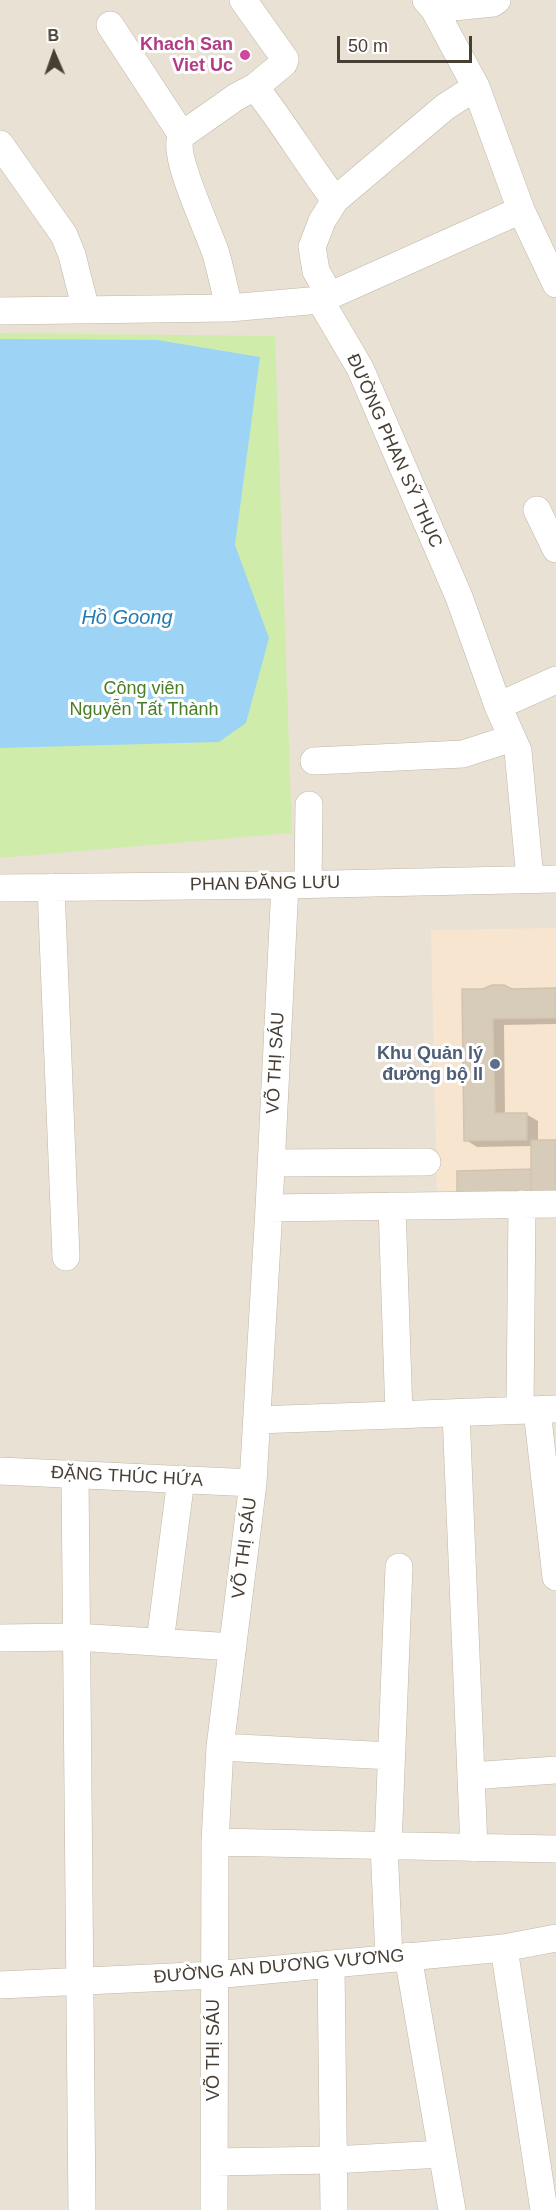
<!DOCTYPE html>
<html>
<head>
<meta charset="utf-8">
<style>
	body { margin:0 }
	#map { position:relative; width:556px; height:2210px; overflow:hidden; background:#f4efe6; font-family:Helvetica,sans-serif }
	canvas { display:block }
	.north { position:absolute; left:24px; top:24px; width:60px; height:60px; -webkit-text-stroke:4px #fff; paint-order:stroke; rotate:358deg; font-size:16px; font-weight:700; line-height:24px; text-align:center; color:#473f34 }
	.north::after { content:''; display:block; margin:auto; width:21px; height:27px; background:#473f34; clip-path:polygon(50% 0,100% 100%,50% 72%,0 100%) }
	.scale { position:absolute; left:337px; top:36px; width:135px; height:27px; box-sizing:border-box; border:3px solid #473f34; border-top:0; padding-left:8px; font-size:18px; line-height:21px; white-space:nowrap; color:#473f34; -webkit-text-stroke:4px #fff; paint-order:stroke }
</style>
</head>
<body>
<div id="map">
<canvas width="556" height="2210"></canvas>
<div class="north">B</div>
<div class="scale">50 m</div>
</div>
<script>
const ctx = document.querySelector('canvas').getContext('2d');
ctx.lineJoin = 'round';
function fill(path, color) { ctx.fillStyle = color; ctx.fill(path, 'evenodd'); }
function stroke(path, color, width, dash) { ctx.strokeStyle = color; ctx.lineWidth = width; ctx.lineCap = dash ? 'butt' : 'round'; ctx.setLineDash(dash || []); ctx.stroke(path); }
function write(font, color, halo, rows, align = 'center') {
  ctx.font = font + ' Helvetica,sans-serif'; ctx.lineWidth = 6; ctx.setLineDash([]); ctx.textBaseline = 'middle'; ctx.strokeStyle = halo; ctx.fillStyle = color; for (const [text, x, y, turn = 0] of rows) {
    ctx.save(); ctx.translate(x, y); ctx.rotate((+turn || 0) * Math.PI / 180); ctx.textAlign = isNaN(turn) ? turn : align; if (halo) ctx.strokeText(text, 0, 0); ctx.fillText(text, 0, 0); ctx.restore();
  }
}
fill(new Path2D(`
	M0,0H556V2210H0Z`), '#e9e1d3');
fill(new Path2D(`
	M556,928V1198L437,1200L431,930Z`), '#f8e5cf');
fill(new Path2D(`
	M0,333L275,336L292,833L0,858Z`), '#d0ecab');
fill(new Path2D(`
	M0,339L157,340L260,357L235,545L269,638L246,723L219,742L0,748Z`), '#9dd4f6');
fill(new Path2D(`
	M556,990V1024L504,1025L505,1114H526L538,1121V1141H556L532,1171V1146L477,1147L466,1140L463,991Z`), '#0003');
const building = new Path2D(`
	M492,985H504L512,989L556,988V1018L493,1019L495,1113H527V1140L464,1141L462,989H483Z
	M531,1140H556V1198H531Z
	M531,1169V1198L457,1200V1171Z`);
fill(building, '#d7cbba');
stroke(building, '#d2c3ad', 1.5);
const minor = new Path2D(`
	M243,0L285,59L284,63L255,87
	M426,0L434,9L476,87L521,210L556,284
	M434,9L493,3L497,0
	M110,25L182,135
	M0,144L64,235L72,255L86,310
	M330,296L316,271L312,247L322,221L335,200L445,107L476,87
	M320,300L360,368L459,597L498,706L518,751L530,879
	M229,308C225,290 221,272 216,254C209,231 170,153 182,135L236,97L255,87C284,124 307,163 335,200
	M0,311L229,308L320,300L521,210
	M537,510L556,549
	M498,706L556,680
	M314,761L463,754L512,738
	M308,883L309,805
	M51,887L66,1257
	M0,888L285,885L556,879
	M272,1163L427,1162
	M392,1206L399,1415
	M269,1208L556,1204
	M520,1410L522,1204
	M537,1410L556,1577
	M456,1413L474,1848
	M257,1420L556,1409
	M0,1471L253,1483
	M75,1475L82,2210
	M0,1638L76,1637L233,1647
	M160,1642L181,1479
	M220,1747L391,1756
	M471,1776L556,1770
	M215,1842L556,1849
	M384,1845L389,1958
	M388,1846L399,1567
	M504,1948L544,2210
	M408,1956L452,2210
	M331,1965L334,2210
	M0,1985L214,1975L504,1948L556,1938
	M214,2162L333,2160L442,2154
	M214,2210L215,1842L220,1747L253,1483L269,1208L285,885`);
stroke(minor, '#c0b7a7', 28);
stroke(minor, '#fff', 27);
for (const [x, y, r, color] of [
	[245,55,6,"#d1479c"],
	[495,1064,6,"#5c6f8a"]
]) { const dot = new Path2D(); dot.arc(x, y, r, 0, 2 * Math.PI); ctx.fillStyle = color; ctx.fill(dot); stroke(dot, '#fff', 2); }
write('bold 18px', '#b23c85', '#fff', [
	["Khach San",233,45],
	["Viet Uc",233,66]
], 'right');
write('18px', '#473f34', '#fff', [
	["ĐƯỜNG PHAN SỸ THỤC",394,451,66],
	["PHAN ĐĂNG LƯU",265,884,-1],
	["VÕ THỊ SÁU",276,1063,-87],
	["ĐẶNG THÚC HỨA",127,1477,3],
	["VÕ THỊ SÁU",245,1548,-83],
	["ĐƯỜNG AN DƯƠNG VƯƠNG",279,1967,-5],
	["VÕ THỊ SÁU",214,2050,-90]
]);
write('18px', '#487e23', '#fff', [
	["Công viên",144,689],
	["Nguyễn Tất Thành",144,710]
]);
write('bold 18px', '#4e5e75', '#fff', [
	["Khu Quản lý",483,1054],
	["đường bộ II",483,1075]
], 'right');
write('italic 20px', '#237ab3', '#fff', [
	["Hồ Goong",127,618]
]);
</script>
</body>
</html>
